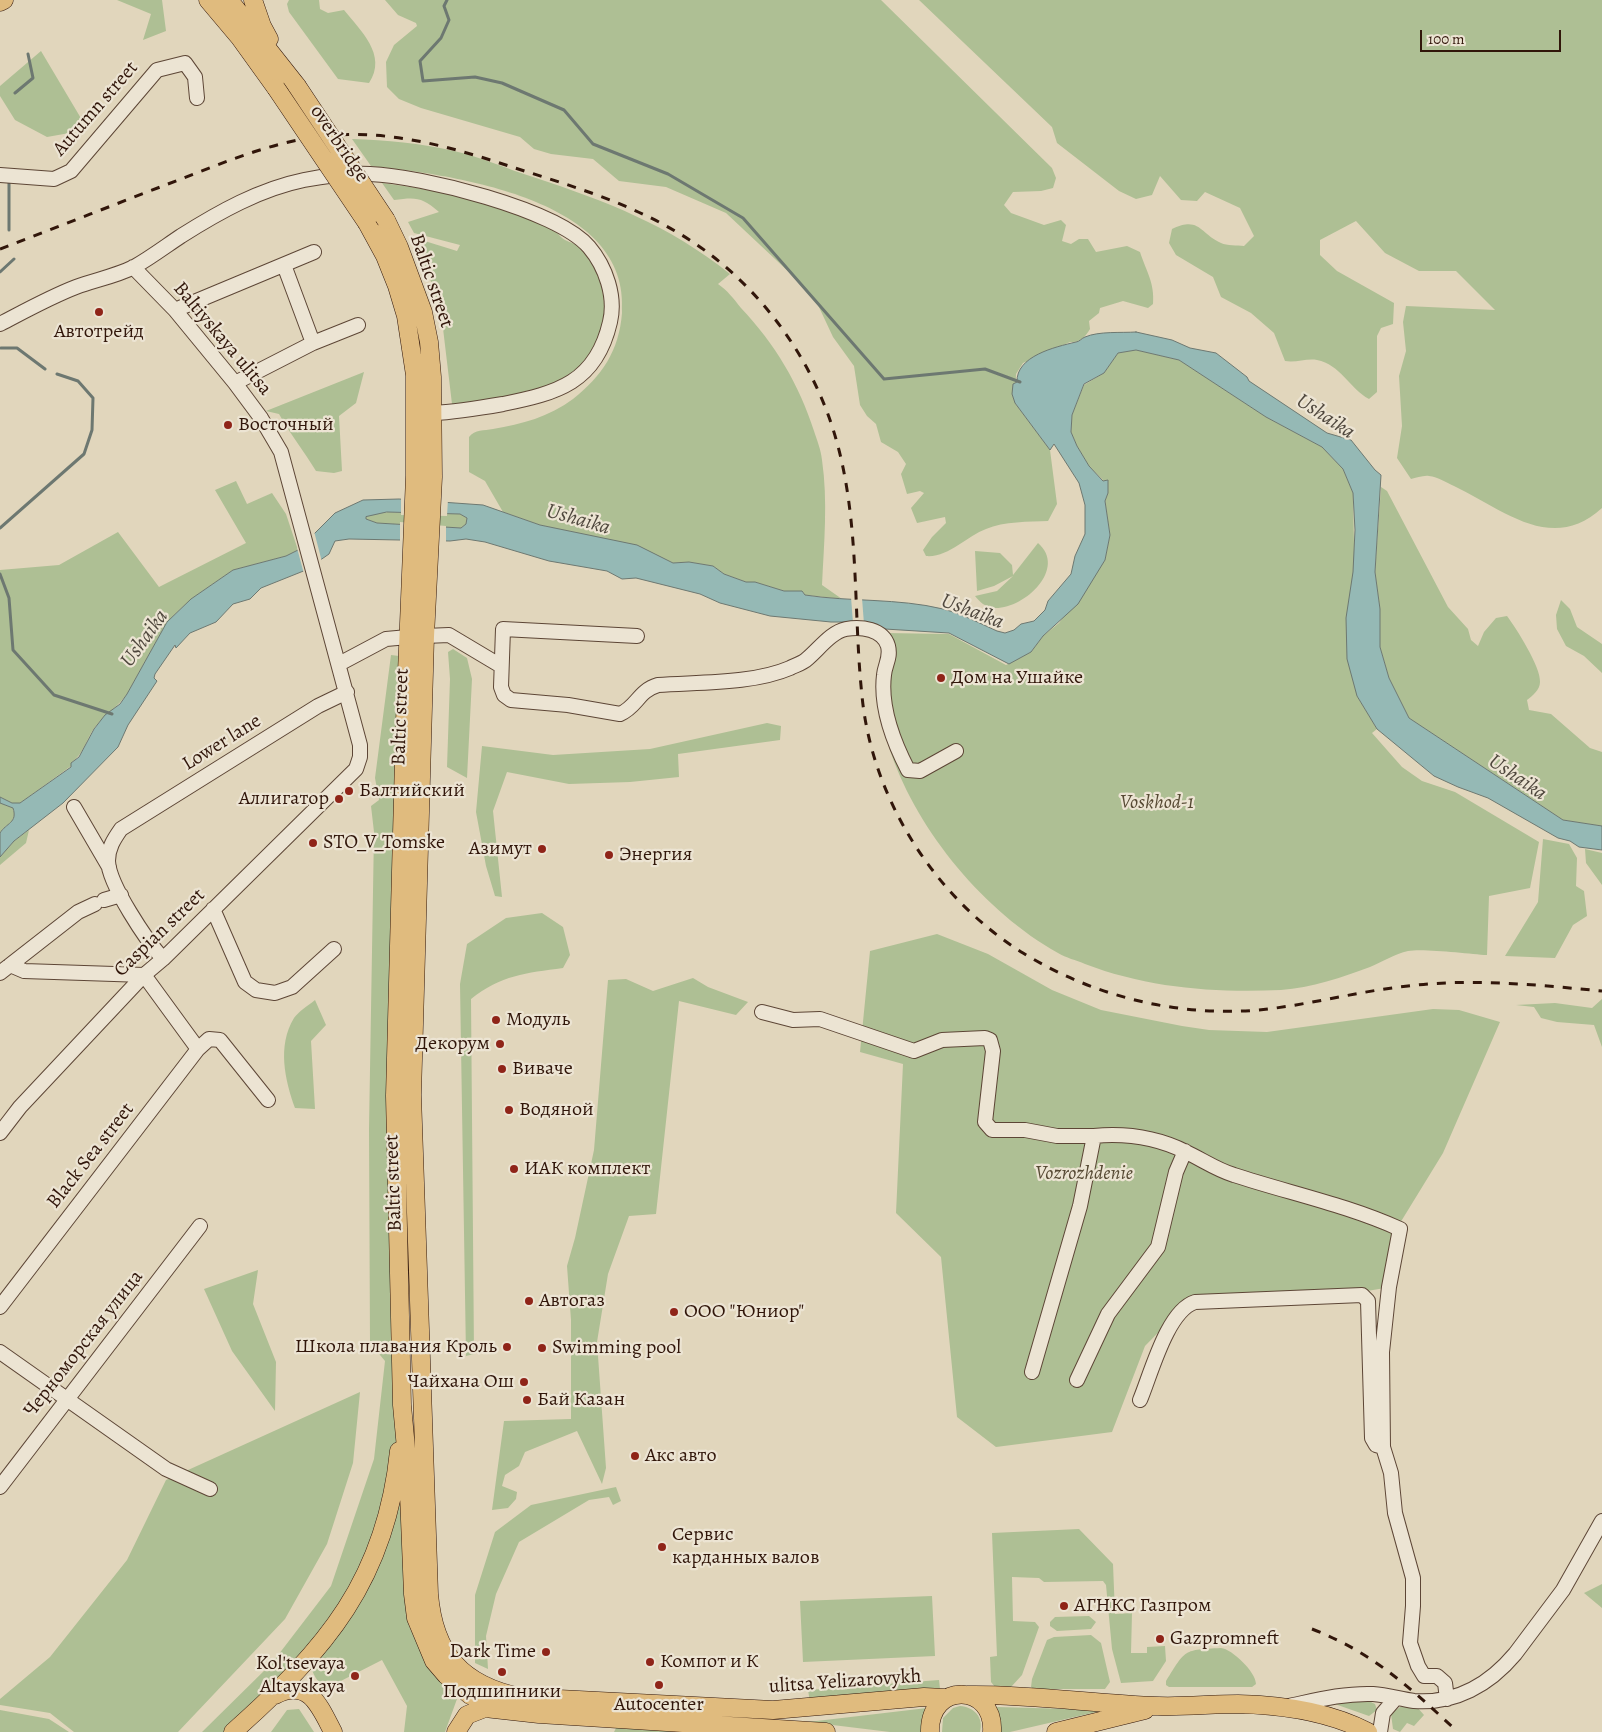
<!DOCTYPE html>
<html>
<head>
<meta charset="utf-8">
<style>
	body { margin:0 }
	#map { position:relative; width:1602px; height:1732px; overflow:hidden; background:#e1d6bc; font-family:Alegreya,serif }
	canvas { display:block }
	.scale { position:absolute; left:1420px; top:30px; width:141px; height:22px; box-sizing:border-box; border:2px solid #31160a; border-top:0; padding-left:6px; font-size:15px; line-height:18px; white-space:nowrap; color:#31160a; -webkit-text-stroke:4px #ece4d3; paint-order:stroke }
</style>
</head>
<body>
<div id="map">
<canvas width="1602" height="1732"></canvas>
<div class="scale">100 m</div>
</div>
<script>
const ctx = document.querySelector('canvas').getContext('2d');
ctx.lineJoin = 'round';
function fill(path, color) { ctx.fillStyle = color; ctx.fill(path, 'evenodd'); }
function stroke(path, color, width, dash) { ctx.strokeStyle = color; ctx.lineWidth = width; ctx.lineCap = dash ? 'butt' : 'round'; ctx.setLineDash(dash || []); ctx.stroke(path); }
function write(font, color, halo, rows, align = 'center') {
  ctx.font = font + ' Alegreya,serif'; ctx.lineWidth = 4.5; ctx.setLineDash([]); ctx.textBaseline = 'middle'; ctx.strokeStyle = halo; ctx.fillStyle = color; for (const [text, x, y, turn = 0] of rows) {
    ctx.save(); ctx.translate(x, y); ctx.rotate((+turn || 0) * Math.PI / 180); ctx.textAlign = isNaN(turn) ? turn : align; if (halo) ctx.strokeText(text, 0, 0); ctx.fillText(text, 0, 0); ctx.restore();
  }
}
fill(new Path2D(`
	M117,0H162L166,31L143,40L151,14Z
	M289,0H319L320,9L328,13L344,10C360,30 388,55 369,83L338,79L289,12L287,4Z
	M385,0H881L1052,168L1056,178L1053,188L1041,191L1013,192L1004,205L1011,213L1044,225L1061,220L1066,225L1062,241L1071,244L1079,239H1088L1096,252L1127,246L1140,252C1146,271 1155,283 1153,304L1148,308L1123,301L1100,308L1099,313L1089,321L1090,329C1085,337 1080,343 1070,342L1023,363L1016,374L1015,403L1050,450L1057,504L1048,521C1029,522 1004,521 986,529C967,536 948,558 926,556L923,550L932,537L946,523L945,517L917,523L911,508L924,493L920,491L907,494L901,474L906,464L898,452L881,442L876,424L867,416L860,405L854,366L833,337L818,305L791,274L726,213L666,187L619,181L593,159L551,154L534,149L520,137L421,108L399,99L387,87L386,62L394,45L417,26L416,23L398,15Z
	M919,0H1602V508C1552,554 1504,510 1454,486C1447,483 1438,477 1429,476C1424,475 1416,478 1411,479L1397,458L1402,426L1399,376L1406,351L1403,322L1406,306L1495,310L1456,271H1419L1385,253L1356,221L1320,240V255L1337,271L1394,303L1393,324L1381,328L1377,336V392L1369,399C1350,389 1340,364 1317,360C1307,358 1296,363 1285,361L1274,333L1251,313L1221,297L1213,277L1176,255L1169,243L1172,229C1200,216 1199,233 1221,243C1227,246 1237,245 1244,246L1254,236L1240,208L1205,192L1197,201L1181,200L1160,176L1152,195L1136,199L1119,191L1057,143L1052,127Z
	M41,51L82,120L75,132L47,137L15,120L0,96V86Z
	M352,139C387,140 420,143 454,151C481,157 507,169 533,177C606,201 669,225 730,274L718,284C727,290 734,299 741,308C775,344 799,384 814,431C817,440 821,450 822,460C828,501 824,544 822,585L842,599L805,595L802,591H784L755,582H746L724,574L713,566L689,562L673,563L637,546L540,525L503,512L485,481L469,472V437C475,429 484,431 493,429C522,424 549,417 573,399C602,376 619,351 622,313C632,198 452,175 371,166Z
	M382,183C440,190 502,204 554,230C558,233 561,238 565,240C571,243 577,244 581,249C613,284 613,341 574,371C550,389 521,393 492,400C485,402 478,405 470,406C465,406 457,404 452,404L442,320L434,290L415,238L457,251L460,245L414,233L408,222L439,212C422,197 416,197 394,200Z
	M1136,350L1179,360L1266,417L1322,447L1343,469L1353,493L1357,696L1377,729L1372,733L1402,767L1422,781L1455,792L1539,842L1530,888L1489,896L1487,955C1469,954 1423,948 1408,951C1395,954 1382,962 1370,967C1343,977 1311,988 1281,990C1214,993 1148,988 1085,964C1076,960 1066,958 1058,953C985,912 918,832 891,753C878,715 879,672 884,633L949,634L1006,665L1031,652L1043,636L1059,623L1105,560L1110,535L1105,501L1108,493V480L1104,481L1089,466L1077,446L1071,432L1072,415L1084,385L1104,373L1118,353Z
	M364,372L356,403L339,416L342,471L334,473L316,471C304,451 290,434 279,414L266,411Z
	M236,481L247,504L272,493L286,514L298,550L286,556L233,570L191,599L167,622L127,694C118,707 105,714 95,727C86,739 84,754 71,763V766L20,803H12L0,797V570L59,565L118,532L159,587L246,543L215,490Z
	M1381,487L1387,491L1448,607L1468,629L1471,640L1478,646L1484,632L1496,618L1507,616C1516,628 1541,667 1540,682C1540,690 1532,696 1527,700L1529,710L1551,714L1590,748L1602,752V826L1563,820L1409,718L1389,678L1380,647V609L1375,572Z
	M387,512L460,514L467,518L466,524L461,528L377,523L366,519V516Z
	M1038,543C1068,569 1023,610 994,608C985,607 980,602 975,596L997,591L1013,576L994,586L977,591L975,551L1000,553L1012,565L1013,575Z
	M1561,600L1570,609L1577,627L1602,644V673L1584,656L1566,646L1557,629L1556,615Z
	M453,649L467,658L472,679L467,778L447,767L450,679L448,652Z
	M391,655L399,656L395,738L399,787V1396L396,1465L384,1522L329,1630L229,1732H202L272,1663L331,1586L374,1459L385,1361L370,1343L369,1129L374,832L371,806L379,800L375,778Z
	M767,723L781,726L780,740L678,754L679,777L630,782L569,784L507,772L493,811L502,897L495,896L486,866L476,812L482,746L553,755L650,749Z
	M0,803L13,808C18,823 6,823 0,833Z
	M29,830L26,843L0,865V857L14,841Z
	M1543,839L1569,844L1577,858L1576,886L1584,891L1587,916L1573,925L1555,958L1505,956L1538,902Z
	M1585,849L1602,853V885L1586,863Z
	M542,913L563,927L570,955L563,968C526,973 501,975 471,999L474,1354L466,1356L460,984L467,944L506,918Z
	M937,934L988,954L1052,990L1101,1010L1182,1026L1209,1030L1267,1032L1433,1009L1459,1010L1500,1022L1443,1153L1397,1228L1385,1288L1361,1292L1192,1298L1145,1346L1112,1432L996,1447L957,1417L941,1257L896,1213L903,1064L860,1052L870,951Z
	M693,978L708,987L748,1002L736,1015L679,1001L656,1214L629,1216L608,1274L597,1342L606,1468L602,1484L577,1431L525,1452L519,1466L505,1475L502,1486L517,1492L516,1499L508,1508L492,1510L504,1421L571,1419V1320L567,1266L575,1238L594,1150L608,980L626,979L653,991Z
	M1602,999V1047L1594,1025L1557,1022L1541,1018L1534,1007L1516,1005L1555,1003L1592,1008Z
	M315,1000L326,1025L311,1041L315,1109L295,1108C285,1080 277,1046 294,1018C299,1011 309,1005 315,1000Z
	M258,1270L253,1304L276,1362L275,1411L232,1351L204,1289Z
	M360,1392L353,1463L327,1544L285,1619L178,1732H74L50,1713L0,1705V1699L50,1657L127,1560L166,1480Z
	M404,1476L405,1602L409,1626L427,1666L457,1699L445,1732H404L407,1706L382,1660L331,1686C317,1686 315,1676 310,1666L337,1634Z
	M616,1487L621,1501L613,1505L609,1497L589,1500L519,1542L496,1594L486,1636L488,1669L475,1663V1595L495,1532L531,1505Z
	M1079,1529L1113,1564L1115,1614L1132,1613L1131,1653H1147V1647L1165,1646L1166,1661L1153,1681L1121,1683L1112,1649L1106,1585L1103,1581L1044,1582L1039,1578L1012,1577L1013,1621L1035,1622L1039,1627L1022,1675L1011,1687H995L991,1682L990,1657L997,1656L992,1533Z
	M1602,1584V1608L1584,1593Z
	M932,1596L935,1656L803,1662L800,1601Z
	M1089,1616L1096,1622L1091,1629L1057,1631L1050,1626V1622L1055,1617Z
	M1091,1635L1101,1643L1110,1682L1105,1689H1034L1031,1687L1032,1679L1047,1640L1054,1637Z
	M1221,1648C1232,1649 1256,1672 1256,1684L1252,1687H1169L1166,1685V1681C1186,1649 1183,1650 1221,1648Z
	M939,1680L940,1689L810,1702L808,1690Z
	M1369,1701L1375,1704L1377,1710L1369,1716L1332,1703Z
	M960,1706C974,1707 984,1717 980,1732H942L943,1718L953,1708Z
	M997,1707L1105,1710L1010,1732H1000Z
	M1400,1707H1417L1424,1715L1414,1726L1407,1723L1400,1732L1393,1729L1391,1714Z
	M927,1708L924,1732H890L808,1722Z
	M299,1709L314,1732H271L287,1710Z
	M0,1710L49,1719L69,1732H0Z
	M618,1724H653L683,1732H614Z`), '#aebf94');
const water = new Path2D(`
	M1136,332L1172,340L1190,348L1216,353L1247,377L1249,381L1327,433L1351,440L1375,470L1381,475L1375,572L1380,609V647L1389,678L1409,718L1563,820L1602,826V850L1579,847L1570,841L1558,838L1488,798L1458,787L1434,776L1377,729L1357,696L1347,659L1346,618L1353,572L1355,530L1353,493L1343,469L1322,447L1266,417L1179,360L1136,350L1118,353L1104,373L1084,384L1072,415L1071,432L1077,446L1089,466L1103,481L1108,480V493L1105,501L1110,535L1105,560L1078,604L1043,636L1031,652L1009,664L949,633L885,629L863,622H831L770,616L720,603L700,594L636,578L622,579L607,571L549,561L485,542L466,539L450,541L349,539L335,541L329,554L306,570L261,588L250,599L233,604L216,622L190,633L176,648L175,645L155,674L154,678L157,681L128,725L118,747L63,803L14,841L0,857V833C6,823 18,823 13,808L0,803V797L12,803H20L71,767V763L79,757L94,729L105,715L120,704L127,694L167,622L191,599L233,570L286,556L298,550L335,513L363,500L399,499L483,505L540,525L637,545L673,563L689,562L713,566L724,574L746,582H755L784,591H802L805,595C850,602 898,598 943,609C962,614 979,623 997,631L1005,633L1014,630L1021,624L1034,621L1045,610L1048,601L1071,574L1075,556L1085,534V505L1079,483L1054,444L1050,450L1015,403L1012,394L1013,384L1017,382C1016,356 1055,347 1076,342C1079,342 1082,338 1085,337C1099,331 1121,333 1136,332ZM387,512L460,514L467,518L466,524L461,528L377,523L366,519V517Z`);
fill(water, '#95b9b5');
stroke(water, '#6d7871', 1);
fill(new Path2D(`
	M401,497L448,499L447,516L401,515Z
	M400,522L446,526V543L400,541Z
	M314,531L322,562L304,574L297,548Z
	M851,597L862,598L864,624L853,623Z`), '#e1d6bc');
stroke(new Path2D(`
	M447,0L444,6L449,20L441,38L420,61L423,81L475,77L502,83L564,110L593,144L668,174L743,218L884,379L985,369L1020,382
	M15,93L33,78L28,54
	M9,230V181
	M0,272L14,259
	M1,348H17L45,369
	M0,528L84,454L92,430L93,398L78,381L57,374
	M0,574L9,598L13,650L54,695L112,714`), '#6d7871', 3);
const minor = new Path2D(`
	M0,175L54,179L71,171L157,70L185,63L195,77L197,98
	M284,265L313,343
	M175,310L314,252
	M0,324C25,311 50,297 76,287C95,280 116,276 134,267C150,258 166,246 181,236C219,212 260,189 304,180C325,176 349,173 370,174C421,176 556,209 589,247C606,267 616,297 610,322C596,383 557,393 503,404C480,408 457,412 433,413
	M235,383L313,343L358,325
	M425,636L449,635L501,666
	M637,636L503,629L501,687L504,695L511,700L568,705L620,714C637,707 638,691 658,685C699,682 753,684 790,668C796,665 803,663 807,659C819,649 831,632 846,629C861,626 883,629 888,646C891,658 885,664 884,675C880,707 894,743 908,770L920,771L956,751
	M339,664L386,639L408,637
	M74,807L109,867
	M104,900L121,895
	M213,909L245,982L256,990L275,993L292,987L334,949
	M163,959C147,941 109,885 108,861C108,848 114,839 121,829L318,706L347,692
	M10,965L24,971L144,975L198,1049
	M0,973L78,912L95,904
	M762,1012L793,1020L820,1019L914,1051L942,1040L985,1038L990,1040L993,1051L985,1122L992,1130H1025L1057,1136H1094
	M0,1133L20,1107L144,975L163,959L356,769L360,757V745L281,452L261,418L235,383L175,310L133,267
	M0,1307L198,1049L209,1039L220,1040L268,1100
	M0,1352L166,1469L210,1489
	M1032,1372L1080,1206L1094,1136C1126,1133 1158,1138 1186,1152C1203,1160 1217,1170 1234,1175C1289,1193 1347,1205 1400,1229L1389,1287L1382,1352L1383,1447
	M1077,1380L1108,1314L1158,1247L1176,1172L1185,1151
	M1140,1400C1151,1374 1167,1311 1195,1302L1362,1295L1368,1301L1372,1438L1376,1445L1383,1447L1391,1473L1395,1513L1413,1578V1606L1410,1643L1418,1666L1424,1676H1437L1445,1683L1447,1699
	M0,1487L200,1226
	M1289,1706C1317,1700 1344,1693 1373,1694C1387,1695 1400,1699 1414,1701C1455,1704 1489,1685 1515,1654L1563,1590L1602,1521
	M1380,1732L1383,1713L1396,1698`);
const major = new Path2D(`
	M208,0L240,38L276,88
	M229,0L297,86
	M253,0L262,26L269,39
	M0,2L4,0
	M386,220L399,247L423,312L429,342L432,377L433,477L425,636L412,1095L429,1594C434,1654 462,1685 520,1697L773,1710L924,1697L945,1698
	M367,223L385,256L397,286L406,316L415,375V476L405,722L395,1096L402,1405L408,1470L413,1594L416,1618L434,1661L446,1675L470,1695L500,1709
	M275,1695C309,1677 320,1707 333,1732
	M968,1695C1032,1694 1095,1704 1158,1706C1185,1707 1212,1704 1238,1704C1281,1705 1330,1712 1368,1732
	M233,1732C326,1649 386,1580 399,1451
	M456,1732L467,1715L485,1708L539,1714L826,1732
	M930,1732C929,1681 995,1683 992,1732
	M1056,1732L1145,1710`);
stroke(minor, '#5d4636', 16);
stroke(major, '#31160a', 19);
stroke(minor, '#ece4d3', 14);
stroke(major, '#e0bb7e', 18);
stroke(new Path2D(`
	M0,249C60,226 121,202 181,179C230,160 282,138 336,135C397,131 458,149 515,168C569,185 626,202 675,231C752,275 812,354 836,439C860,523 853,611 862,696C872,799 935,898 1023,953C1093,996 1176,1017 1259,1010C1309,1005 1359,991 1408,986C1473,978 1538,985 1602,991
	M1312,1629C1374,1653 1410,1688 1458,1732`), '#31160a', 3, [9, 9]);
const majorBridge = new Path2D(`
	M297,86L386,220
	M276,88L367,223`);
stroke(majorBridge, '#31160a', 19, []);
stroke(majorBridge, '#e0bb7e', 18);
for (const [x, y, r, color] of [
	[99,312,5,"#8f2418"],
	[228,425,5,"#8f2418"],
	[941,678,5,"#8f2418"],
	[349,791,5,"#8f2418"],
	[339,799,5,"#8f2418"],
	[313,843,5,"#8f2418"],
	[542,849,5,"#8f2418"],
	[609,855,5,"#8f2418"],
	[496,1020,5,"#8f2418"],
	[500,1044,5,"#8f2418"],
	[502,1069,5,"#8f2418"],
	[509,1110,5,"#8f2418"],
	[514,1169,5,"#8f2418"],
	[529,1301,5,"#8f2418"],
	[674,1312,5,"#8f2418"],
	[507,1347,5,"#8f2418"],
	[542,1348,5,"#8f2418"],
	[524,1382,5,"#8f2418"],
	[527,1400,5,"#8f2418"],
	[635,1456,5,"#8f2418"],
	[662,1547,5,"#8f2418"],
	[1064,1606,5,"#8f2418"],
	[1160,1639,5,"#8f2418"],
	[546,1652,5,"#8f2418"],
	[650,1662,5,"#8f2418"],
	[502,1672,5,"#8f2418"],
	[355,1676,5,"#8f2418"],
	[659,1685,5,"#8f2418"]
]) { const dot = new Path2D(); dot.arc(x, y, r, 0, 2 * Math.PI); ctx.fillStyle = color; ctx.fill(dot); stroke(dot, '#ece4d3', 2); }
write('20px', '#31160a', '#ece4d3', [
	["Autumn street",96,109,-49],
	["overbridge",339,144,56],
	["Baltic street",431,281,71],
	["Baltiyskaya ulitsa",222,339,50],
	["Baltic street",401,717,-88],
	["Lower lane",222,743,-32],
	["Caspian street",160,933,-44],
	["Black Sea street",91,1156,-52],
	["Baltic street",394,1183,-92],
	["Черноморская улица",84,1344,-52],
	["ulitsa Yelizarovykh",845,1682,-4]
]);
write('20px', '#31160a', '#ece4d3', [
	["Автотрейд",99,332,"center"],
	["Восточный",238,425],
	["Дом на Ушайке",951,678],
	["Балтийский",359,791],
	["Аллигатор",329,799,"right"],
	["STO_V_Tomske",323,843],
	["Азимут",532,849,"right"],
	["Энергия",619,855],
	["Модуль",506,1020],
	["Декорум",490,1044,"right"],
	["Виваче",512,1069],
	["Водяной",519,1110],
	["ИАК комплект",524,1169],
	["Автогаз",539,1301],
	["ООО \"Юниор\"",684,1312],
	["Школа плавания Кроль",497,1347,"right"],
	["Swimming pool",552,1348],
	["Чайхана Ош",514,1382,"right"],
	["Бай Казан",537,1400],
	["Акс авто",645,1456],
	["Сервис",672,1535],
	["карданных валов",672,1558],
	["АГНКС Газпром",1074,1606],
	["Gazpromneft",1170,1639],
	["Dark Time",536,1652,"right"],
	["Компот и К",660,1662],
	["Kol'tsevaya",345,1664,"right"],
	["Altayskaya",345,1687,"right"],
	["Подшипники",502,1692,"center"],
	["Autocenter",659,1705,"center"]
], 'left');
write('italic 20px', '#564933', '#ece4d3', [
	["Voskhod-1",1157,803],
	["Vozrozhdenie",1084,1174]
]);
write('italic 21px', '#4f473d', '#ece4d3', [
	["Ushaika",1325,417,33],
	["Ushaika",578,520,16],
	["Ushaika",972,612,21],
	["Ushaika",145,639,-54],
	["Ushaika",1517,778,34]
]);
</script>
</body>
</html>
